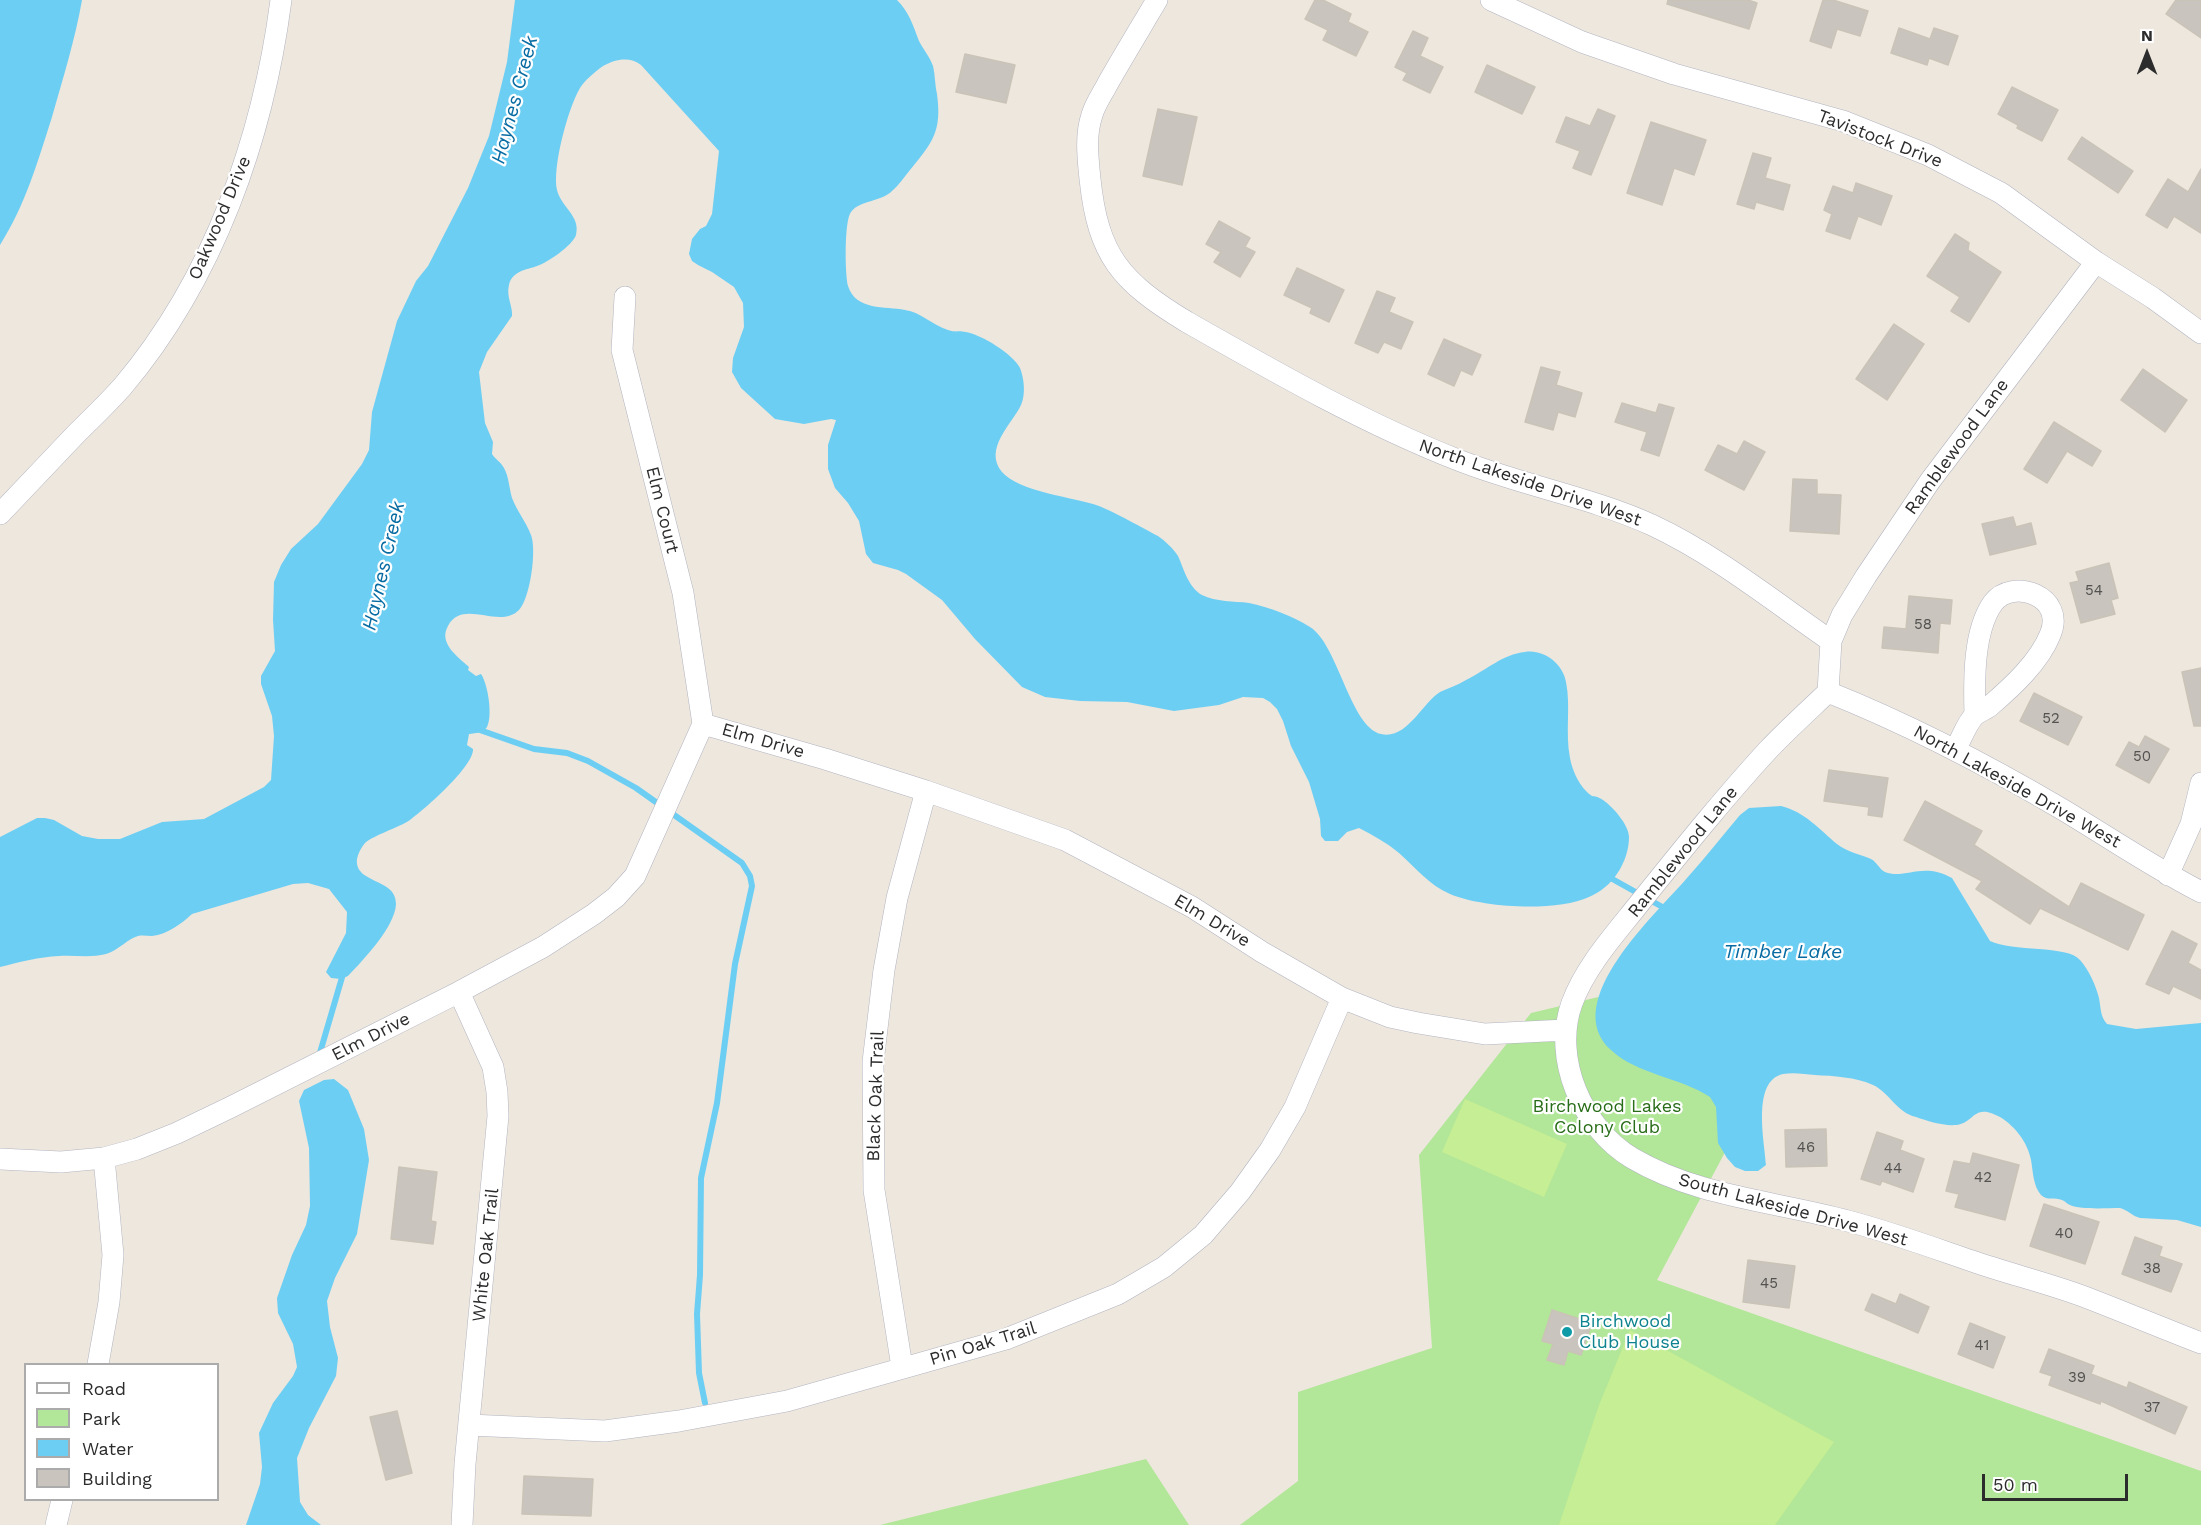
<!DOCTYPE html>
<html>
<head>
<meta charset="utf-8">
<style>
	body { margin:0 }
	#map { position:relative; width:2201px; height:1525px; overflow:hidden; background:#eee7de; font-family:"Work Sans",sans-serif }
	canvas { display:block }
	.legend { position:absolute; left:24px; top:1363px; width:195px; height:138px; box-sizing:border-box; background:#fff; border:2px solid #ababab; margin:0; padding:8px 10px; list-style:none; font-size:18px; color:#2c2c2c }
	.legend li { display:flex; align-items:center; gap:12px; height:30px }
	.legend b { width:30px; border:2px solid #ababab }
	.north { position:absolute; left:2117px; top:24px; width:60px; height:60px; -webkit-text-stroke:4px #fff; paint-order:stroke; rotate:0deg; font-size:16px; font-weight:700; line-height:24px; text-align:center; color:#2c2c2c }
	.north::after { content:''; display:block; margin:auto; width:21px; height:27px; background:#2c2c2c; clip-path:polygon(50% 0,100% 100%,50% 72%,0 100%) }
	.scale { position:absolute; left:1982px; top:1474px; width:146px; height:27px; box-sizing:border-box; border:3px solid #2c2c2c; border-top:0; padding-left:8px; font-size:18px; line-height:21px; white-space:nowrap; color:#2c2c2c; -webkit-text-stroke:4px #fff; paint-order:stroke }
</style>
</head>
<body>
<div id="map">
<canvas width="2201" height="1525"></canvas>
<ul class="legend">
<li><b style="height:8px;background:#fff"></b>Road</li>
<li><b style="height:16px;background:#b2e698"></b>Park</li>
<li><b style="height:16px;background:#6dcef3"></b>Water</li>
<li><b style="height:16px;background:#c9c4bd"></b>Building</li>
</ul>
<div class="north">N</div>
<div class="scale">50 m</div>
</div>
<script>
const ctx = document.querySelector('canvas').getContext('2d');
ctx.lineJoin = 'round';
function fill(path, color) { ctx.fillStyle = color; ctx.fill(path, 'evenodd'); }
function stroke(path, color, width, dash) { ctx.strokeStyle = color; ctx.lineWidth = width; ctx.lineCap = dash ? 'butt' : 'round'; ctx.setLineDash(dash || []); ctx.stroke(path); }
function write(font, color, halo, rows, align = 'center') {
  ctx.font = font + ' "Work Sans",sans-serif'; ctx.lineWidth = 4.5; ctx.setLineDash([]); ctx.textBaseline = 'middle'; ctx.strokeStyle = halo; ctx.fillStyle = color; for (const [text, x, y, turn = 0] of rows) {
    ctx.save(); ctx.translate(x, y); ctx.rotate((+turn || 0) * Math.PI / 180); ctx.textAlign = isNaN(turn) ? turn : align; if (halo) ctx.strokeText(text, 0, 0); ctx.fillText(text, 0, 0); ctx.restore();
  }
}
fill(new Path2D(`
	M1649,985L1781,1047L1657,1280L2201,1471V1525H1240L1298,1481V1392L1432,1348L1419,1155L1531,1013Z
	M1146,1459L1189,1525H880Z`), '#b2e698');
fill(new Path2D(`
	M1465,1099L1567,1144L1544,1197L1442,1152Z
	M1630,1330L1834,1442L1775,1525H1559L1599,1405Z`), '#c6ee94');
fill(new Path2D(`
	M0,0H82C75,40 63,78 52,117C38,161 25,206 0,245Z
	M515,0H897C909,12 913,25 919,41C923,49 930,57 933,66C935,74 935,85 937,94C942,131 933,142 910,170C904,177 899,185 892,191C881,202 860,200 851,212C844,221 845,275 848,286C856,311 885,306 905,310C921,312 932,325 948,330C958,333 956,330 966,332C982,335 1013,354 1020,368C1024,378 1026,394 1021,405C1012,424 983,449 1002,472C1019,492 1074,497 1099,506C1114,512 1143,528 1158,536C1165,541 1173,548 1178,556C1184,569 1188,587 1202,595C1216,602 1234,601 1249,603C1269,607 1293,616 1310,627C1338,644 1350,727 1381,734C1407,740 1422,703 1440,692C1448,688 1458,685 1466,680C1485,671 1503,654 1525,652C1544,649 1563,664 1566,682C1571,706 1565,732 1570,758C1572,769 1578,783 1586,791C1595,800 1592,793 1603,800C1613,807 1629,825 1629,837C1629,862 1612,888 1589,897C1557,912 1483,908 1450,894C1429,885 1416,868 1399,853C1387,843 1373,835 1359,828L1347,832L1338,841H1325L1321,836L1320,819L1309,782L1291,746L1283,721L1277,709L1270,702L1263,698L1243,697L1219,705L1174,711L1127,702L1080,701L1045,697L1022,687L975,639L942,600L906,574L898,570L873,563L866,554L859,521L848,503L835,488L828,469V445L836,420L831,419L804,424L775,419L741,388L732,372L733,358L744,327L743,303L734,287L712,272L698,265L692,261L689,254L692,239L700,229L706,226L712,214L719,151L641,65C630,56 615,59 603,66C595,72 585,80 580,88C568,108 552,168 557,190C561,207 581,216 576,235C573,245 547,263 537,266C526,270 512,271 509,285C506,297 513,306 512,316L487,352L479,372L485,423L493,442L492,454C495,459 501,462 504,468C509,477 509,488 512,498C517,511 526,522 531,535C537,550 530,599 519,610C499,630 463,598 448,626C438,643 458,657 469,667L468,670L476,676L481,674C488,684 493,716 487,727C483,733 476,733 469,734L467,745L473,749C474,766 425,809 410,820C398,828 374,835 365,843C361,848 358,853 357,859C354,884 397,878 396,904C395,927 363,960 348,976L341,979L331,978L326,972L346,933L347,912L329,889L308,883L293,884L192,914C181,924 168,934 152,936C147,936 142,935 138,936C127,939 119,950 106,954C91,958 75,955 59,956C39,957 20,962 0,967V837L37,818H45L54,820L82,836L98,839H120L162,822L204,819L264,787L271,780L274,736L272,716L261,684V676L275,651L273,620L274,582L281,565L291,549L318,524L362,464L369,450L372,412L397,321L416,281L428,266L468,188L489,136L507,62Z
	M1781,806C1805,812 1819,829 1837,844C1847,852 1860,854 1871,859C1877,862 1879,869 1885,872C1905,880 1922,861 1952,878L1990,941C2012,952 2068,945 2080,960C2089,970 2096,986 2099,998C2101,1008 2100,1016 2107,1024L2136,1029L2201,1023V1227L2177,1220L2140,1218C2132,1216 2128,1210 2120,1208C2107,1208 2081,1210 2070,1205C2067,1204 2065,1201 2062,1200C2055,1197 2047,1201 2041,1195C2033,1186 2033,1171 2031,1160C2028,1143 2015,1126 2000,1117C1973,1102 1975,1123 1956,1125C1942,1126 1928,1121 1916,1117C1896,1112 1890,1093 1873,1085C1856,1077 1833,1076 1815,1075C1805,1074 1793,1072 1783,1074C1751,1081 1765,1143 1766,1165L1758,1171H1745L1735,1167L1727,1158L1718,1143L1716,1107L1710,1097C1680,1077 1638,1075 1611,1050C1558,1002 1657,913 1687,878C1705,858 1722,836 1740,815L1749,808Z
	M334,1079L348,1090L364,1129L369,1160L357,1234L335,1278L327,1301L330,1327L338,1358L336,1376L309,1428L297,1458L300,1502L308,1515L321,1525H246L260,1484L262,1467L259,1433L273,1403L293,1376L297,1367L293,1344L278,1313L277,1298L292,1255L306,1225L310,1206L309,1148L299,1101L304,1090L324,1080Z`), '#6dcef3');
stroke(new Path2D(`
	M477,729L534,749L567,753L588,761L636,788L742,863L750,876L752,886L735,964L717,1103L701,1178L700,1275L697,1314L699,1373L705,1403
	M1607,876L1666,909
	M319,1056L343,974`), '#6dcef3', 6);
const building = new Path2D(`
	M1315,0H1323L1351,14L1348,22L1368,32L1356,56L1323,40L1328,30L1305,19Z
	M1668,0H1748L1757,3L1749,29L1667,4Z
	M1823,0H1833L1868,11L1860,36L1837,29L1831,48L1810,41Z
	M2176,0H2201V38L2166,14Z
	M1899,28L1930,39L1934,28L1958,36L1948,65L1929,58L1927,65L1891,53Z
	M1413,31L1428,38L1420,56L1443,67L1430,93L1403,80L1407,73L1395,67Z
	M965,54L1015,65L1006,103L956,92Z
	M1487,65L1535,87L1522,114L1475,92Z
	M2012,87L2058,110L2042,141L2017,128L2018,125L1998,114Z
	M1158,109L1197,117L1182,185L1143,176Z
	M1598,109L1615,116L1591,175L1573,168L1580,151L1556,142L1566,117L1590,126Z
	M1651,122L1706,140L1694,175L1674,168L1662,205L1627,193Z
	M2082,137L2133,171L2118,193L2068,159Z
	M1753,153L1771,158L1765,178L1790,185L1783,210L1756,202L1754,209L1737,204Z
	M2201,169V233L2174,216L2167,228L2146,215L2168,179L2188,192Z
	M1856,183L1892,196L1881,225L1858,216L1850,239L1826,231L1832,214L1824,210L1833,186L1853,193Z
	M1219,221L1250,238L1245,247L1255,252L1240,277L1214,262L1221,252L1206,244Z
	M1955,234L1969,243L1968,250L2001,272L1969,322L1951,311L1960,297L1927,276Z
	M1297,268L1344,290L1329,322L1310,313L1312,308L1284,295Z
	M1377,291L1395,298L1389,312L1413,322L1401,349L1384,342L1378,353L1355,343Z
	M1894,324L1924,344L1887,400L1856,379Z
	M1444,339L1481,355L1472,375L1461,370L1454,386L1428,374Z
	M1541,367L1560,372L1556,385L1582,393L1575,417L1558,412L1553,430L1525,422Z
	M2143,369L2187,400L2165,432L2121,400Z
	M1622,403L1656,413L1659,404L1674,408L1659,456L1641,450L1647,432L1615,422Z
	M2054,422L2101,451L2092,466L2067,451L2047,483L2024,469Z
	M1744,441L1765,452L1744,490L1705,470L1718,445L1737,454Z
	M1793,479L1817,480V494L1841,495L1839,534L1790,531Z
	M2013,517L2016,527L2031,523L2036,544L1990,555L1982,524Z
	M2109,563L2118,598L2111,600L2115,614L2081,623L2070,583L2079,581L2076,572Z
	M1909,596L1952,600L1950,624L1940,623L1938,653L1882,648L1884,627L1906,629Z
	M2201,668V726H2194L2182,672Z
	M2034,693L2082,717L2068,745L2020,721Z
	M2145,736L2169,749L2149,783L2116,765L2129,742L2139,747Z
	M1829,770L1888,778L1882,817L1868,815L1869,807L1824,801Z
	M1925,801L1982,831L1974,845L2069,907L2081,883L2144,915L2128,950L2040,908L2030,924L1976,889L1982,881L1904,840Z
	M2172,931L2197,944L2188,963L2201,970V999L2173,986L2169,994L2146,984Z
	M1826,1129L1827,1166L1786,1167L1785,1130Z
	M1877,1132L1903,1141L1900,1150L1924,1159L1913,1192L1882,1181L1880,1185L1861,1179Z
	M1973,1153L2019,1165L2005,1220L1955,1207L1959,1194L1946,1191L1954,1161L1970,1164Z
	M399,1167L437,1172L431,1221L436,1222L433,1244L391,1239Z
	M2044,1204L2099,1222L2085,1264L2030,1246Z
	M2135,1237L2162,1247L2159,1256L2182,1264L2171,1292L2122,1274Z
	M1748,1260L1795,1266L1789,1308L1743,1302Z
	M1872,1294L1896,1304L1900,1294L1929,1307L1918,1333L1865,1310Z
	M1552,1310L1592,1323L1581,1355L1568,1351L1564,1365L1547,1360L1553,1344L1542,1341Z
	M1970,1323L2005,1337L1993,1368L1958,1354Z
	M2049,1349L2094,1366L2091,1374L2127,1388L2129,1382L2187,1407L2175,1434L2101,1401L2100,1404L2049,1385L2052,1376L2040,1372Z
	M397,1411L412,1473L386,1480L370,1417Z
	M524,1476L593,1479L591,1516L522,1514Z`);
fill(building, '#c9c4bd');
stroke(building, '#cac3b7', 1.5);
const minor = new Path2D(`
	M1157,0C1141,27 1124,55 1108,83C1103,93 1095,104 1092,115C1085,135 1088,159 1090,179C1098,256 1121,282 1187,322C1275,372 1364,423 1458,460C1521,485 1590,497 1652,525C1716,555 1773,601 1831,641
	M1491,0L1582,42L1674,74L1843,121L1928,155L2001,193L2096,262L2153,298L2201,333
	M625,297L622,350L683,593L703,724
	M0,514C25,488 50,461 75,435C91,419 108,403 123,386C214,278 263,138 281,0
	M1828,692C1808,711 1787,730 1768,750C1724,798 1683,849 1642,900C1617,932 1586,965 1572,1003C1552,1058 1582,1128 1632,1158C1698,1197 1775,1201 1848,1221C1890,1232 1931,1247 1972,1261C2009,1274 2048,1283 2085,1297C2124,1312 2162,1328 2201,1343
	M1828,692L1831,641L1842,615L1866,576L1930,481L2096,262
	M1828,692C1908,724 1985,764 2060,808C2107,836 2152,867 2201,892
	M1955,750C1961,740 1967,722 1975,715C1980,711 1987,709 1991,705C2013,686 2039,662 2050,635C2067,596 2012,577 1993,603C1973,631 1974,682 1975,715
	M2168,875L2191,824L2201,783
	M459,992L493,1067L497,1092L498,1116L465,1464L462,1525
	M0,1159L61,1162L104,1158L137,1149L177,1133L231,1107L459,992L543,947L594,914L616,897L635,876L703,724L825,759L926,791L1065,840L1192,907L1262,952L1342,998L1390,1017L1418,1023L1485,1034L1566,1030
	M98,1364L109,1302L113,1255L104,1158
	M902,1367L874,1190L873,1062L884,970L897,898L926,791
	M469,1425L605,1431L679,1421L787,1401L1006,1339L1118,1294L1164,1267L1203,1235L1240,1192L1270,1150L1295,1107L1342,998
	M56,1525L62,1500`);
stroke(minor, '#b2b4c0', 22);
stroke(minor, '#fff', 21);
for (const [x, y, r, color] of [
	[1567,1332,6,"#0f9aa8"]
]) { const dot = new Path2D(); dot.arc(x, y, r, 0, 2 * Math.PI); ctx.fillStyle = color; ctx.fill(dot); stroke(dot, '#fff', 2); }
write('15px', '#535250', null, [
	["54",2094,591],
	["58",1923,625],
	["52",2051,719],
	["50",2142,757],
	["46",1806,1148],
	["44",1893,1169],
	["42",1983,1178],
	["40",2064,1234],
	["38",2152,1269],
	["45",1769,1284],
	["41",1982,1346],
	["39",2077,1378],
	["37",2152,1408]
]);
write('18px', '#2c2c2c', '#fff', [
	["Tavistock Drive",1880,139,21],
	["Oakwood Drive",220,218,-67],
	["Ramblewood Lane",1957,447,-54],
	["North Lakeside Drive West",1530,483,19],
	["Elm Court",662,510,76],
	["Elm Drive",763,741,16],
	["North Lakeside Drive West",2017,787,29],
	["Ramblewood Lane",1683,852,-51],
	["Elm Drive",1212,921,31],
	["Elm Drive",371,1037,-27],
	["Black Oak Trail",876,1096,-88],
	["South Lakeside Drive West",1793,1210,15],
	["White Oak Trail",486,1255,-84],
	["Pin Oak Trail",983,1344,-17]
]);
write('18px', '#286d18', '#fff', [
	["Birchwood Lakes",1607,1107],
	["Colony Club",1607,1128]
]);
write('18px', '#0d838f', '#fff', [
	["Birchwood",1579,1322],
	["Club House",1579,1343]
], 'left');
write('italic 20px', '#086ca3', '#fff', [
	["Haynes Creek",515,100,-75],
	["Haynes Creek",384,566,-77],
	["Timber Lake",1783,952]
]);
</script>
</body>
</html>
